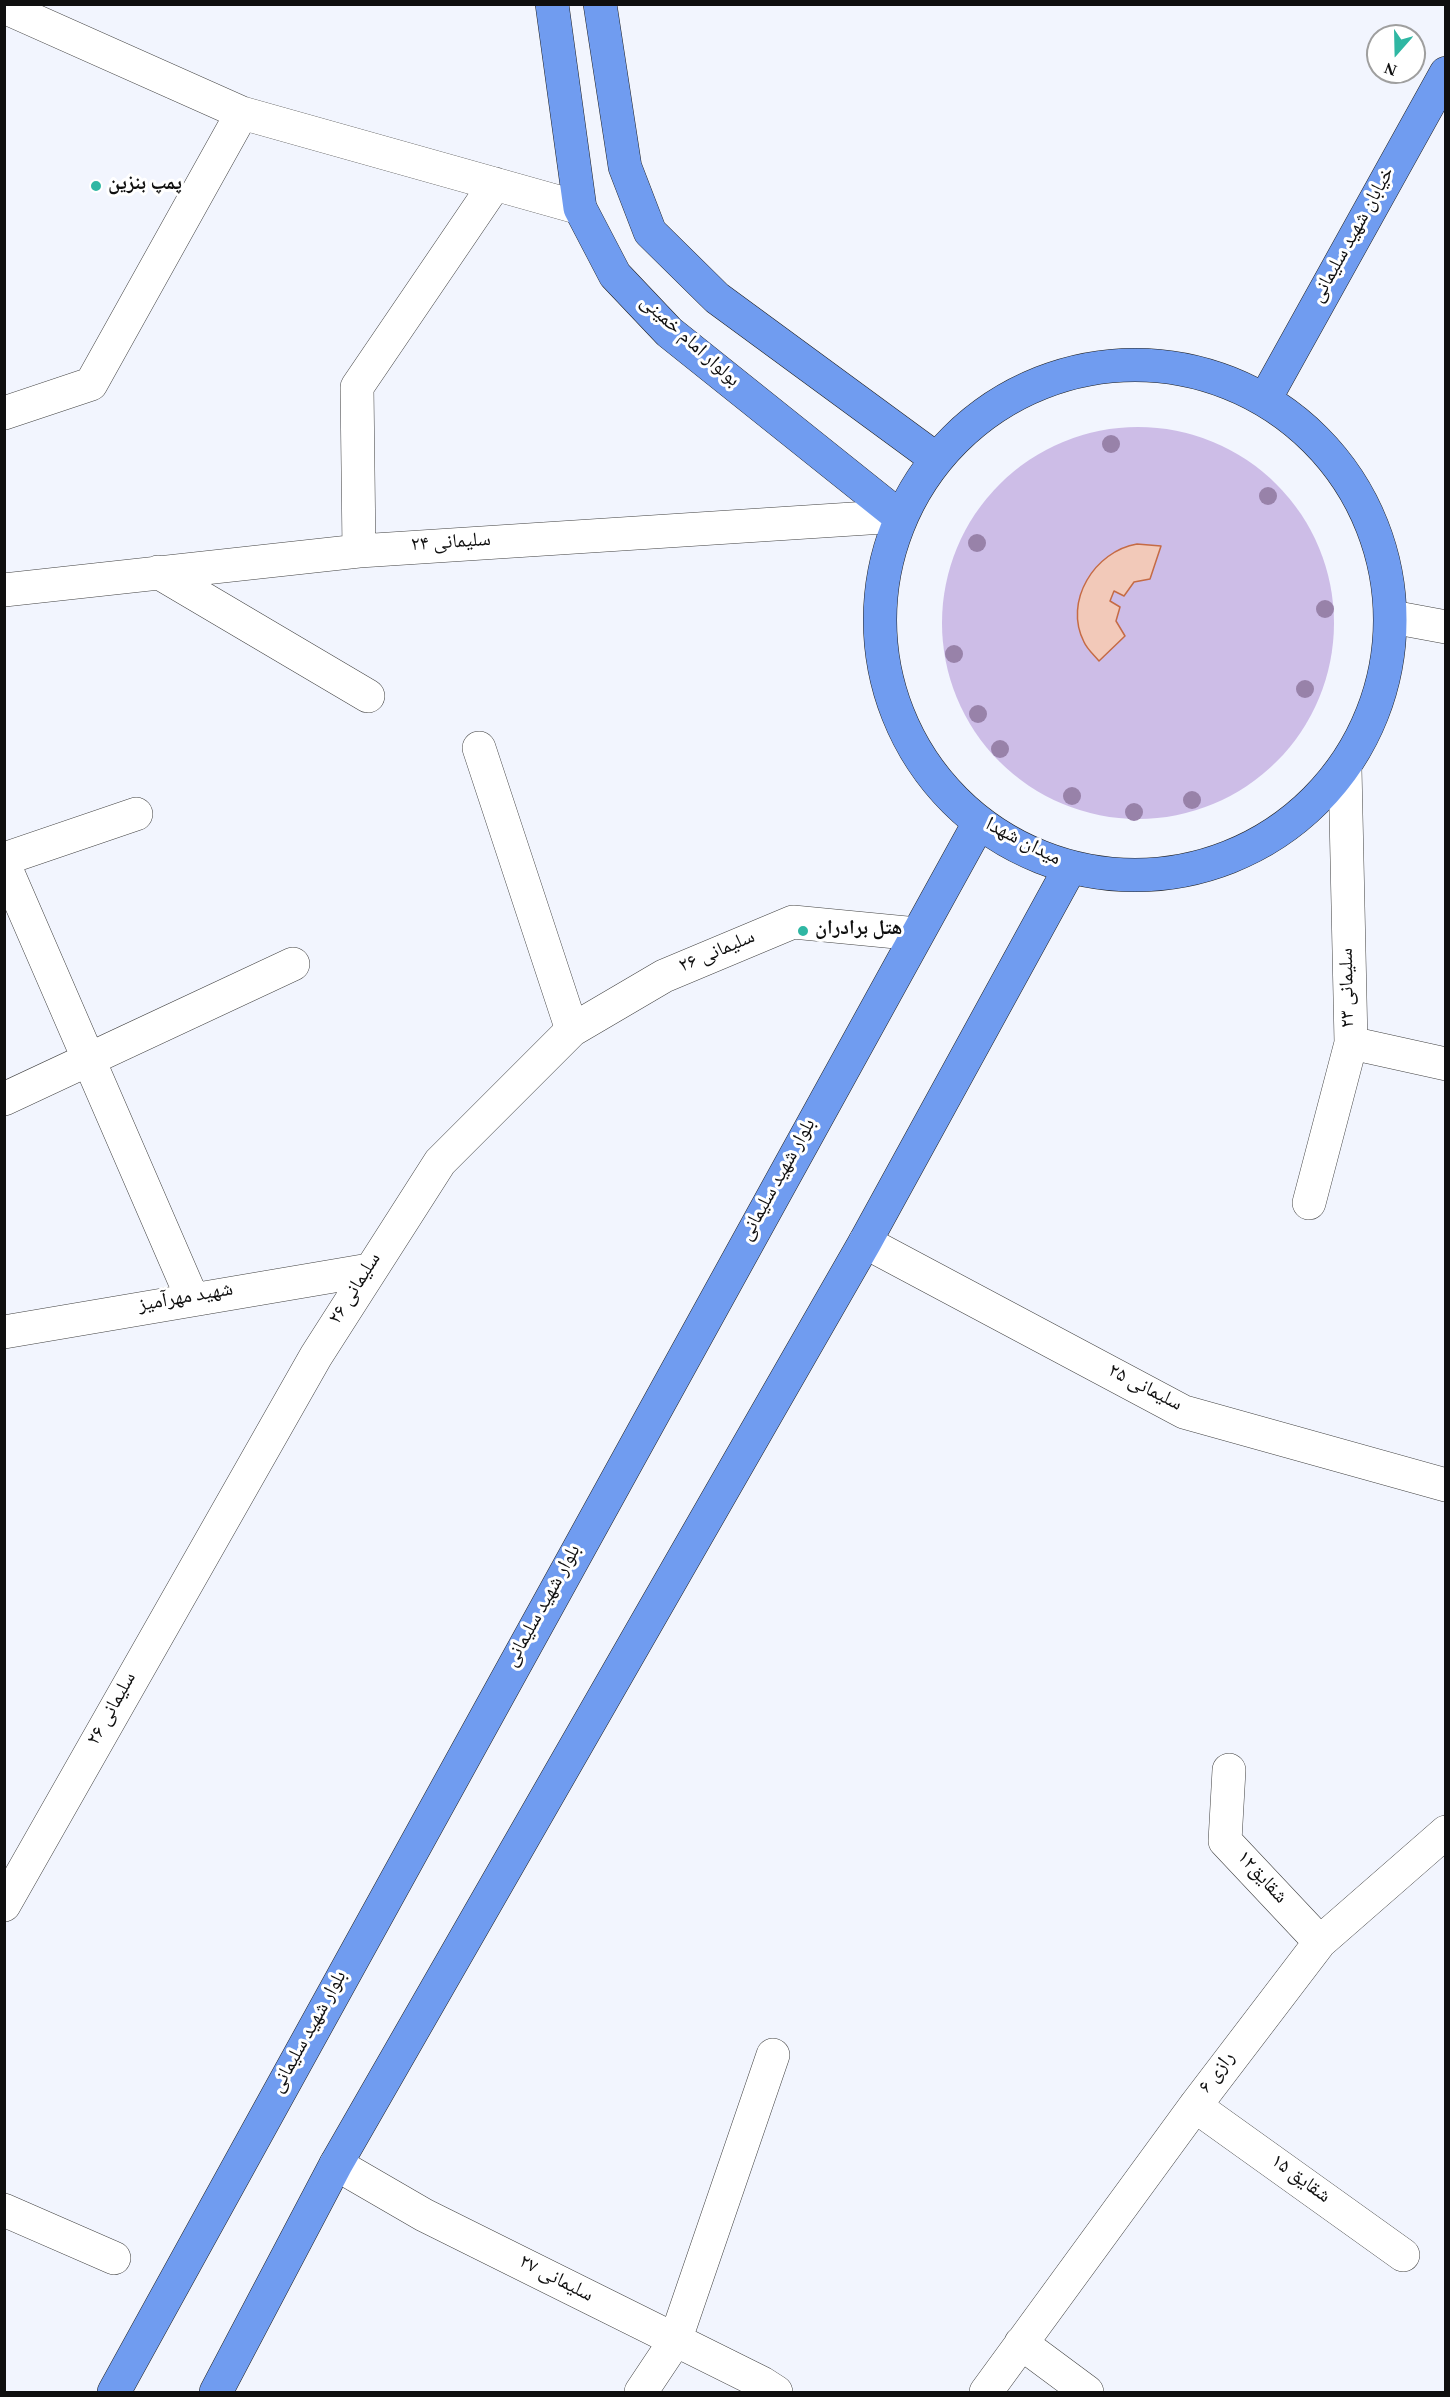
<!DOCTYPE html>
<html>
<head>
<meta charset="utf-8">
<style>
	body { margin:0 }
	#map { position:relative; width:1450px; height:2397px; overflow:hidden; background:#f2f5fe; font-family:Georgia,serif }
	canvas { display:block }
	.frame { position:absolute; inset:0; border:6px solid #0f0f0f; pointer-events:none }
	.north { position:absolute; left:1366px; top:24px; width:60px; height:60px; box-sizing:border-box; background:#fff; border:2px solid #9f9f9f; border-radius:50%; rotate:200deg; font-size:16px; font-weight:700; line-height:24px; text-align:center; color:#0f0f0f }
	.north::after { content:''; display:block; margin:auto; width:21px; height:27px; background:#2fb7a3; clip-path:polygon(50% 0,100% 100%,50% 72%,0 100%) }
</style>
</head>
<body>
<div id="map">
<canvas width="1450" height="2397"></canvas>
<div class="frame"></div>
<div class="north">N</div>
</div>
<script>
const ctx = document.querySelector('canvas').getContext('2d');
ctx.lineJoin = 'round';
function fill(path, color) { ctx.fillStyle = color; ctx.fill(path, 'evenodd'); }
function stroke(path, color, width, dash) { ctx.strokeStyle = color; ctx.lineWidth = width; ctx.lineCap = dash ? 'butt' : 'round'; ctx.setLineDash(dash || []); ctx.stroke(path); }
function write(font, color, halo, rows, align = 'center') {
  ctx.font = font + ' Georgia,"Noto Naskh Arabic",serif'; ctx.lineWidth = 6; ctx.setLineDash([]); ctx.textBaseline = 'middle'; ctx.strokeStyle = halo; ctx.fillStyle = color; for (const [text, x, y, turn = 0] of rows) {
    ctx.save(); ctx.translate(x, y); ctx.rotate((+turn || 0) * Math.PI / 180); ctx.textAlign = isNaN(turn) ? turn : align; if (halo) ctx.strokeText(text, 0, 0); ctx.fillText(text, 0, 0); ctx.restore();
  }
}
fill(new Path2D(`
	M942 623a196 196 0 1 1 392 0a196 196 0 1 1-392 0Z`), '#cdbde7');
const water = new Path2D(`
	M1137,544L1161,546L1150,579L1134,582L1124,596L1114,591L1110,601L1120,607L1116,621L1125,636L1099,661C1094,655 1087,649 1084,642C1063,601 1095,551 1137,544Z`);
fill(water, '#f2c9b9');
stroke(water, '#c56b45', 1.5);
const minor = new Path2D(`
	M4,7L242,113L580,208
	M4,413L91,384L242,113
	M359,551L357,387L495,184
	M158,572L368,696
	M4,590L359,551L899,516
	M1392,617L1446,627
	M479,748L572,1030
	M4,859L136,814
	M4,864L192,1298
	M1351,1043L1446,1064
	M4,1099L293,964
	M1309,1203L1351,1043L1345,768
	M865,1242L1184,1412L1446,1485
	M4,1332L369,1270
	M1229,1770L1225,1841L1320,1942
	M4,1905L316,1356L440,1162L572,1030L664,976L793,922L917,934
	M1195,2106L1403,2255
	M336,2164L424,2215L762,2383L776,2392
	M4,2210L114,2258
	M1021,2343L1087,2392
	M641,2392L675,2341L773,2055
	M986,2392L1195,2106L1320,1942L1446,1832`);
const major = new Path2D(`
	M552,4L580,208L615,275L669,332L899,516
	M600,4L625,167L650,232L717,298L935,458
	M880 620a255 255 0 1 1 510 0a255 255 0 1 1-510 0Z
	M1265,399L1446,73
	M114,2392L979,823
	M216,2392L336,2164L865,1242L1070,868`);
stroke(minor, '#424242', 34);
stroke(major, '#202020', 34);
stroke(minor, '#fff', 33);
stroke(major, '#709cf0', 33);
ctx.fillStyle = '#9882a9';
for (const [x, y] of [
	[1111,444],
	[1268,496],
	[977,543],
	[1325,609],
	[954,654],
	[1305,689],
	[978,714],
	[1000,749],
	[1072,796],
	[1192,800],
	[1134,812]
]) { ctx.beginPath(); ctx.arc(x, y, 9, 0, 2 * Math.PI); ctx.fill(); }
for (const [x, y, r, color] of [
	[96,186,6,"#2fb7a3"],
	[803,931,6,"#2fb7a3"]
]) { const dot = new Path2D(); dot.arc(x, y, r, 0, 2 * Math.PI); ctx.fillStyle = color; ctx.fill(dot); stroke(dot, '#fff', 2); }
write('bold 20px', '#0f0f0f', '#fff', [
	["پمپ بنزین",108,186],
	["هتل برادران",815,931]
], 'left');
write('20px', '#0f0f0f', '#fff', [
	["خیابان شهید سلیمانی",1355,236,-61],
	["بولوار امام خمینی",688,343,42],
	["سلیمانی ۲۴",451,545,-4],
	["میدان شهدا",1022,844,27],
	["سلیمانی ۲۶",718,954,-23],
	["سلیمانی ۲۳",1350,988,-91],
	["بلوار شهید سلیمانی",780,1181,-61],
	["سلیمانی ۲۶",357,1290,-58],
	["شهید مهرآمیز",186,1300,-10],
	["سلیمانی ۲۵",1144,1390,27],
	["بلوار شهید سلیمانی",545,1607,-61],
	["سلیمانی ۲۶",114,1710,-61],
	["شقایق۱۲",1260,1879,47],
	["بلوار شهید سلیمانی",311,2033,-61],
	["رازی ۶",1219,2074,-53],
	["شقایق ۱۵",1299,2181,36],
	["سلیمانی ۲۷",555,2281,27]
]);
</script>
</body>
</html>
